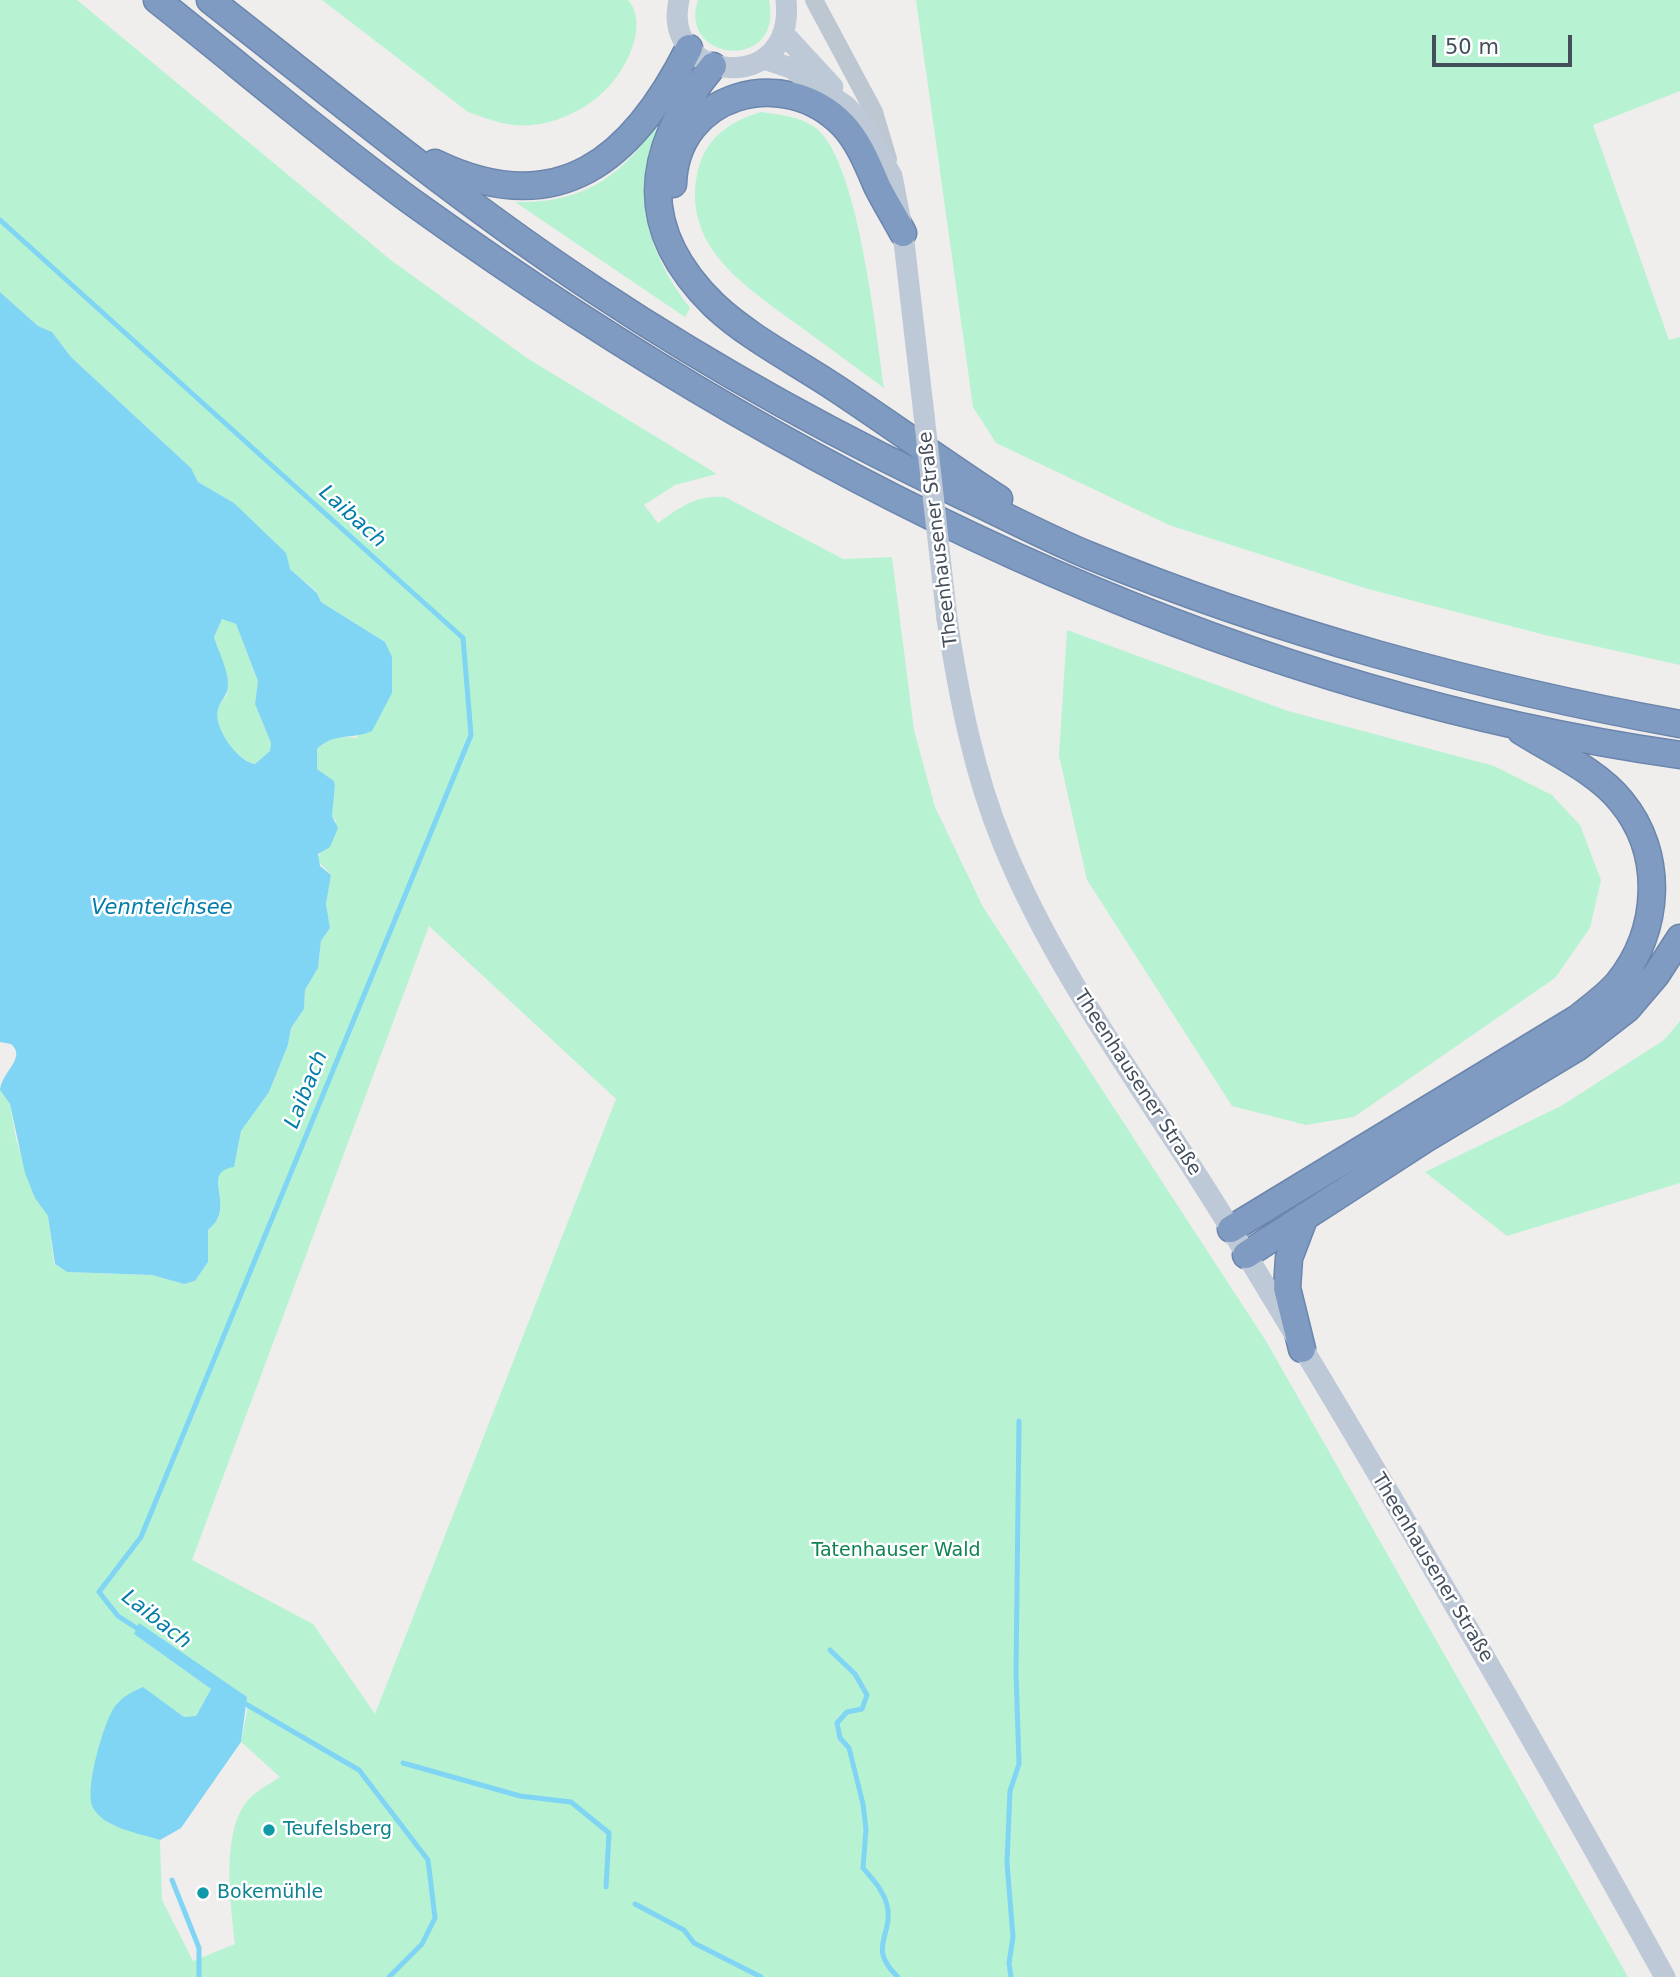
<!DOCTYPE html>
<html>
<head>
<meta charset="utf-8">
<style>
	body { margin:0 }
	#map { position:relative; width:1680px; height:1977px; overflow:hidden; background:#f0eded; font-family:"DejaVu Sans",sans-serif }
	canvas { display:block }
	.scale { position:absolute; left:1432px; top:35px; width:140px; height:32px; box-sizing:border-box; border:4px solid #444f5c; border-top:0; padding-left:9px; font-size:21px; line-height:24px; white-space:nowrap; color:#444f5c; -webkit-text-stroke:5px #fff; paint-order:stroke }
</style>
</head>
<body>
<div id="map">
<canvas width="1680" height="1977"></canvas>
<div class="scale">50 m</div>
</div>
<script>
const ctx = document.querySelector('canvas').getContext('2d');
ctx.lineJoin = 'round';
function fill(path, color) { ctx.fillStyle = color; ctx.fill(path, 'evenodd'); }
function stroke(path, color, width, dash) { ctx.strokeStyle = color; ctx.lineWidth = width; ctx.lineCap = dash ? 'butt' : 'round'; ctx.setLineDash(dash || []); ctx.stroke(path); }
function write(font, color, halo, rows, align = 'center') {
  ctx.font = font + ' "DejaVu Sans",sans-serif'; ctx.lineWidth = 5; ctx.setLineDash([]); ctx.textBaseline = 'middle'; ctx.strokeStyle = halo; ctx.fillStyle = color; for (const [text, x, y, turn = 0] of rows) {
    ctx.save(); ctx.translate(x, y); ctx.rotate((+turn || 0) * Math.PI / 180); ctx.textAlign = isNaN(turn) ? turn : align; if (halo) ctx.strokeText(text, 0, 0); ctx.fillText(text, 0, 0); ctx.restore();
  }
}
fill(new Path2D(`
	M0,0H77L392,261L527,358L717,474L675,485L644,505L658,523C681,507 695,495 725,497L843,559L892,557L914,730L935,807L983,907L1266,1341L1628,1977H0V1090L10,1104L16,1139L35,1198L48,1215L54,1264L67,1272L152,1275L184,1284L195,1281L208,1262V1230C240,1207 197,1173 234,1166L241,1131L269,1092L288,1045L291,1028L304,1009L305,990L318,968L321,941L330,928L326,904L331,875L317,860L336,821L332,816L335,786L334,781L317,769V749C330,736 340,736 357,738L385,642L321,602L317,592L290,569L234,503L198,482L191,468L71,357L52,332L38,326L0,292ZM429,926L616,1099L375,1714L313,1624L192,1560ZM134,1634L248,1706L241,1742L280,1777C270,1784 257,1790 249,1799C220,1830 231,1906 235,1944L193,1961L162,1900L160,1840L110,1824L143,1688L184,1717L196,1716L211,1689Z
	M322,0H628C651,26 623,77 600,95C582,111 556,123 532,125C510,128 488,119 468,112Z
	M698,0H769C784,73 677,62 698,0Z
	M916,0H1680V91L1593,125L1669,340L1680,337V665L1545,635L1368,589L1169,525L996,443L973,407Z
	M761,112C779,115 798,116 813,126C858,153 876,335 884,388C855,367 827,346 798,325C745,286 680,246 698,170C706,137 731,121 761,112Z
	M661,118C656,135 649,152 646,170C639,221 659,269 690,308L685,317L515,202C585,204 625,174 661,118Z
	M222,619L236,624L258,681L255,704L271,743L270,751L255,764C239,762 212,727 217,710C218,705 224,699 227,695L214,637Z
	M1067,630L1288,711L1494,766L1552,795L1580,825L1601,880L1590,928L1555,978L1354,1117L1306,1125L1232,1106L1087,880L1059,756Z
	M1680,1021V1183L1507,1236L1425,1172L1561,1106L1664,1040Z`), '#b7f3d2');
fill(new Path2D(`
	M0,292L38,326L52,332L71,357L191,468L198,482L234,503L286,553L290,569L317,593L321,602L385,642L392,657V693L372,731C352,740 334,732 317,749V769L334,781L335,786L332,816L338,828L330,847L318,854L320,866L331,875L326,904L330,928L321,941L318,968L305,990L304,1009L291,1028L288,1045L269,1092L241,1131L234,1167C198,1172 239,1207 208,1230V1262L195,1281L184,1284L152,1275L67,1272L55,1264L48,1216L35,1198L25,1173L10,1104L0,1090C2,1071 27,1058 11,1044L0,1042ZM222,619L236,624L258,681L255,704L271,743L270,751L255,764C238,762 212,726 218,709C221,699 228,696 228,684C228,669 218,651 214,637Z
	M139,1623L247,1697L241,1742L181,1828L160,1840C139,1833 106,1829 93,1808C84,1791 102,1731 111,1713C118,1699 129,1693 143,1687L184,1717L196,1716L211,1689L134,1634Z`), '#80d4f4');
stroke(new Path2D(`
	M0,220L463,638L471,735L141,1537L99,1592L118,1616L141,1631
	M830,1650L855,1674L867,1695L862,1709L847,1712L837,1723L840,1738L849,1748L863,1804L866,1829L863,1868C872,1879 883,1889 887,1905C894,1936 866,1947 898,1977
	M244,1703L359,1770L428,1860L435,1918L422,1944L389,1977
	M403,1763L520,1796L571,1802L609,1833L606,1887
	M172,1880L199,1948V1977
	M635,1904L684,1930L694,1943L761,1977
	M1011,1977L1009,1963L1013,1937L1007,1863L1010,1791L1019,1764L1016,1673L1019,1421`), '#80d4f4', 5);
const motorway = new Path2D(`
	M157,0C243,68 327,140 415,204C791,474 1217,689 1680,755
	M210,0C337,99 462,203 596,291C720,373 848,443 982,505C1017,522 1052,540 1088,555C1275,632 1481,688 1680,724
	M713,66C646,147 633,226 714,305C749,338 797,362 837,389C891,425 944,463 999,499
	M435,163C559,223 634,158 689,48
	M673,184C676,93 784,64 843,125C859,142 868,165 877,186C885,202 895,218 903,233
	M1231,1229L1578,1018C1591,1007 1607,996 1618,983C1660,931 1665,854 1621,801C1597,771 1554,752 1521,731
	M1246,1255L1425,1139L1578,1047L1627,1009L1656,975L1680,938
	M1302,1349L1287,1288L1289,1258L1305,1216`);
stroke(motorway, '#6b86ad', 29);
stroke(new Path2D(`
	M814,0L874,112L888,159`), '#bcc7d1', 18);
stroke(new Path2D(`
	M679,0C660,82 796,98 786,0
	M784,34L833,87
	M764,59L791,68L846,106L860,120L892,176L903,233L924,415
	M947,619C959,696 973,771 1003,844C1060,984 1155,1103 1232,1231C1382,1477 1526,1725 1665,1977`), '#bec9d8', 21);
stroke(motorway, '#809bc1', 26);
stroke(new Path2D(`
	M924,415L947,619`), '#bec9d8', 21);
for (const [x, y, r, color] of [
	[269,1830,7,"#0f9aa8"],
	[203,1893,7,"#0f9aa8"]
]) { const dot = new Path2D(); dot.arc(x, y, r, 0, 2 * Math.PI); ctx.fillStyle = color; ctx.fill(dot); stroke(dot, '#fff', 2.5); }
write('19px', '#444f5c', '#fff', [
	["Theenhausener Straße",939,539,-97],
	["Theenhausener Straße",1137,1083,57],
	["Theenhausener Straße",1432,1568,59]
]);
write('19px', '#0e8451', '#fff', [
	["Tatenhauser Wald",896,1551]
]);
write('19px', '#0d838f', '#fff', [
	["Teufelsberg",283,1830],
	["Bokemühle",217,1893]
], 'left');
write('italic 21px', '#017cab', '#fff', [
	["Laibach",352,517,42],
	["Vennteichsee",162,909],
	["Laibach",307,1090,-68],
	["Laibach",156,1620,38]
]);
</script>
</body>
</html>
